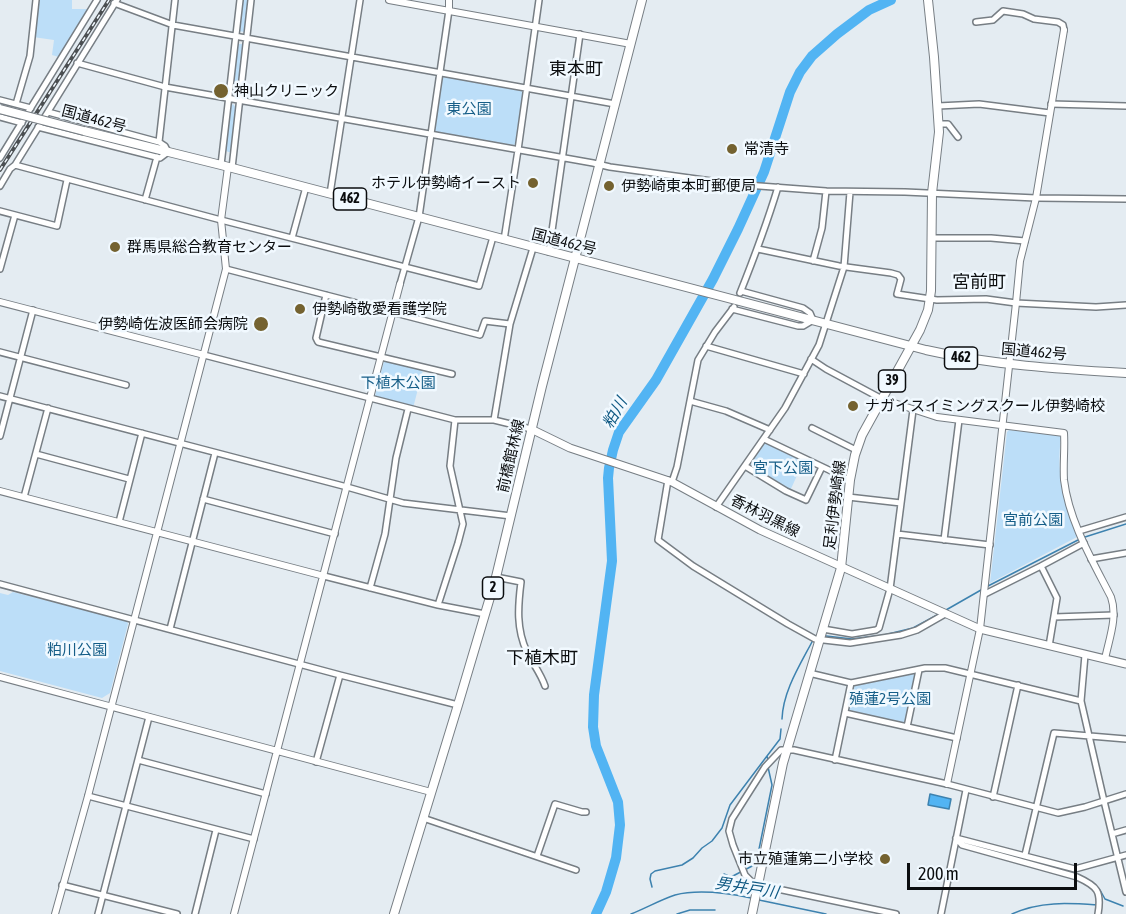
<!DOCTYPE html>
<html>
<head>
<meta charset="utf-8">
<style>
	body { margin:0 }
	#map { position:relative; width:1126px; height:914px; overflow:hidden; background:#e4ecf2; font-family:"Asap Condensed",sans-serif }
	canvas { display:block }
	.scale { position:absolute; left:907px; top:863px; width:170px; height:27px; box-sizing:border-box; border:3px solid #0b0d0f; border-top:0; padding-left:8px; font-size:18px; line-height:21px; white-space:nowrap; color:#0b0d0f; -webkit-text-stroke:4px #f1f9ff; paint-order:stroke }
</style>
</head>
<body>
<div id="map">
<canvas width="1126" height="914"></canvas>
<div class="scale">200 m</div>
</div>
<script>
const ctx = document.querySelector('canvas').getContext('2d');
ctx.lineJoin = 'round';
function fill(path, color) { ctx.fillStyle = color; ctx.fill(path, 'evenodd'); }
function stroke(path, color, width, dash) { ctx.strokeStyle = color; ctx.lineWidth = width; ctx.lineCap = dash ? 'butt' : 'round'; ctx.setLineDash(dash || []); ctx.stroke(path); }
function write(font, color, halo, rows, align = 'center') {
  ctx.font = font + ' "Asap Condensed","Noto Sans JP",sans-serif'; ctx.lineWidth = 5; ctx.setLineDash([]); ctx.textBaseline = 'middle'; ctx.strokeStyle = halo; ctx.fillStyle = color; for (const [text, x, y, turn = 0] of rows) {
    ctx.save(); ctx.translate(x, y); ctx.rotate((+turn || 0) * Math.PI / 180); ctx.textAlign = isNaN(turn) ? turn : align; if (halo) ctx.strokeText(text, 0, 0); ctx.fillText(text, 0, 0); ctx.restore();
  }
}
fill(new Path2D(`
	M39,0H72V9H88L59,57L52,55L54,40L33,37Z
	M242,0H249L245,30L244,32L239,31Z
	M238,44H242L243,46L238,92L236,94L233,93L231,90L236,45Z
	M444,77L521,90L523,93L516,143L514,145L437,133L435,130L442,79Z
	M233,104L236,108L232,149L230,152H228L225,149L229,107Z
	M384,361L423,370L413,408L375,396Z
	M1009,430L1059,435L1061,437C1056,473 1064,504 1077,537L990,583L1007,432Z
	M767,443L804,460L790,491L750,467V464L764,444Z
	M13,592L127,621L128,624L110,693L102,698L0,671V593L8,595Z
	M914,674L917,676L907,722L904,724L850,712L848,709L855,685Z`), '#bcdef8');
const water = new Path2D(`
	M930,794L951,799L949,809L928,805Z`);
fill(water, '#52b4f3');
stroke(water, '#3d82af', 1.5);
stroke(new Path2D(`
	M1085,537L1126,524
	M988,586L1078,540
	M946,610L981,590
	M826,636L852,639L884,635L913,628L939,614
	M782,719C783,691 800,665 813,640
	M768,760L767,756L780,739L781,729
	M724,874L731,877L756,864L772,785L768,767
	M950,884L957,847
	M652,887L650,879L651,874L655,871L682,865L693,858L702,848L712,841L722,828L730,805L767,756
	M1100,890L1105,899L1123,906
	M759,900L826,914
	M631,914C646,908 660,900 675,895C699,889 727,893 751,898
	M677,914L690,910H715
	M1012,914C1040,901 1068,903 1098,905`), '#3d82af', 1.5);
stroke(new Path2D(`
	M596,914L606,892L616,858L620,825L618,802L596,746L593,727L594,695L612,561L608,478L609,468L613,450L619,432L656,380L713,279L738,229L764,172L790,92L800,72L812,56L837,34L869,10L891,0`), '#52b4f3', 10);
const minor = new Path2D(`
	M114,3L173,25L615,104
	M976,22L993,20L1003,11L1023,14L1034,19L1058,22L1063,25L1064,30
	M77,63L165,87L593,163L610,167L733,184L826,191L905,192L1036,198L1126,199
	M0,100L31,108
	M16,104L30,56L36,0
	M1051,104L1126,106
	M938,106L979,104L1050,113
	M0,117L22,123
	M939,124H948L958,137
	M38,127L160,158L168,152L165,146L159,142L48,112
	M159,142L175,0
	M0,158L97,0
	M15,165L221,220L479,286L493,237
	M221,165L240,0
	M232,168L251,0
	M0,186L10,169L15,165L117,0
	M330,194L360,0
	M145,200L157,157
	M0,211L57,226L67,180
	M292,238L306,187
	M933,238H991L1025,241
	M504,240L518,150L539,0
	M758,249L839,266L891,273L898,275L901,279L897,294L937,300L986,299L1016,303L1096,307L1126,305
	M549,252L580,34
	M813,261L822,228L826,191
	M0,269L15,215
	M226,269L480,335L485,321L510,324
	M400,284L419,217L449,10
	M740,293C754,258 767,223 778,187
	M326,295L316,338L318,342L452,374
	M732,309L798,326H803L813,320L810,313L803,308L741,291
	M706,346L804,374
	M0,352L126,385
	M204,355L455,420H494L531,429
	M811,359L826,369L882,399
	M0,396L347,487L403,503L511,516
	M690,401L726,411L770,430
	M494,420L510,324L533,248
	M812,428L856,450
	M0,436L33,310
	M764,439L850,480
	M36,454L129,479
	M745,466L786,491L806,500L822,467
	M668,480L658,540L693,566L788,624L815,639L850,643L901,635L917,630L945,614
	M672,482L677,467L698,360L715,332L734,307
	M24,497L48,408
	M848,497L901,503
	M203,499L335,534
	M716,507L785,408L819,345L844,267L850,192
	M119,522L142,433
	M1079,531L1126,517
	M897,534L990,545
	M944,540L959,420
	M1091,559L1126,553
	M1041,566L1057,598L1049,646
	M324,576L438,605L485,614
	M496,577L521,582C518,606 516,629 527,652C533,664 541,674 545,686
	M0,584L340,675L458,705
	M370,588L385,534L396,458L408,409
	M985,594L1041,566L1084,543
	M438,605L458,543L463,524L450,466L455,420
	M1054,617L1114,615
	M170,629L215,453
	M823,629L852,634L876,630L879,628L890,589L913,410
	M1085,655L1081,701L1104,801L1126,892
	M809,673L851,683L925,668H945L1081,701
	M845,713L957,738
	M907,727L919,670
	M138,760L266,794
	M835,760L851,683
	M316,762L340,675
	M88,796L254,839
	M993,797L1018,685
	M423,818L576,870
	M1112,834L1126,830
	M956,838L962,845L1077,877C1097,886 1102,891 1098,914
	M956,838L1075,869L1126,855
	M1025,855L1054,733L1126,739
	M537,856L555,804L582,812H586
	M62,885L177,914
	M98,914L149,717
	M195,914L216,830
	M896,914L754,884L745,875L733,845L729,831L732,819L765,767L781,750H794L947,784L1058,813L1085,807L1126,794
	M941,914L966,790`);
const tertiary = new Path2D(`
	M389,0L631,44
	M449,10V0
	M0,302L204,355
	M882,399L937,417L1064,433C1065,448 1063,464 1064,480C1069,521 1092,560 1111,597C1118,617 1109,639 1105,659
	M0,491L324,576
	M0,677L431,792
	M947,784L980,629L1016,303L1020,261L1036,198L1064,30
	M55,914L88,796L226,269L221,220L228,167
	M234,914L400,284`);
const secondary = new Path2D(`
	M531,429L570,448L672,482L760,530L980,629L1126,664`);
const primary = new Path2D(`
	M394,914L458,705L496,577L542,386L642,0
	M752,914L783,763L841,568L850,480L855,455L862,435L920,330L928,310L931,291L932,193L939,132L934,57L928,0`);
const trunk = new Path2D(`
	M84,131L221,165L926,350C992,365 1059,369 1126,373`);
stroke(minor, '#777e84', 8);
stroke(tertiary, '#777e84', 8);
stroke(secondary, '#777e84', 9);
stroke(primary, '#777e84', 10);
stroke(trunk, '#777e84', 10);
stroke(minor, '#fff', 5);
stroke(tertiary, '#fff', 6);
stroke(secondary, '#fff', 7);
stroke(primary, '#fff', 8);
stroke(trunk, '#fff', 8);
const rail = new Path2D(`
	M0,170L109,0`);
stroke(rail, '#4b4f52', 4);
stroke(rail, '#f1f9ff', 1.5, [4.5]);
const trunkBridge = new Path2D(`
	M0,109L84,131`);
stroke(trunkBridge, '#777e84', 10, []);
stroke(trunkBridge, '#fff', 8);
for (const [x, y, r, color] of [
	[221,91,8,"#746230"],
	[732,149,6,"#746230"],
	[533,183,6,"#746230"],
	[609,186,6,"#746230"],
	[115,247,6,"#746230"],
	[300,309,6,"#746230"],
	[261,324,8,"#746230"],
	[853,406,6,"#746230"],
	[885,859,6,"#746230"]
]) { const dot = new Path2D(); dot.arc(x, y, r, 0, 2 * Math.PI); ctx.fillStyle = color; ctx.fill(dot); stroke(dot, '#f1f9ff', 2); }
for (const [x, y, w] of [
	[350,199,33],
	[961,358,33],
	[892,381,27],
	[493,588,21]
]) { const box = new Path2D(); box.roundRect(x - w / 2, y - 11, w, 22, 4.5); ctx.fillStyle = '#f1f9ff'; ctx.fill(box); stroke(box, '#0b0d0f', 1.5); }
write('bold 14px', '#0b0d0f', null, [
	["462",350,199],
	["462",961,358],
	["39",892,381],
	["2",493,588]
]);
write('15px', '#0b0d0f', '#f1f9ff', [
	["神山クリニック",234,91],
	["常清寺",744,149],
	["ホテル伊勢崎イースト",521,183,"right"],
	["伊勢崎東本町郵便局",621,186],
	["群馬県総合教育センター",127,247],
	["伊勢崎敬愛看護学院",312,309],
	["伊勢崎佐波医師会病院",248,324,"right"],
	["ナガイスイミングスクール伊勢崎校",865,406],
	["市立殖蓮第二小学校",873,859,"right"]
], 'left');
write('15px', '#165e88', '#f1f9ff', [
	["東公園",469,109],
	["下植木公園",398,383],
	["宮下公園",783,468],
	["宮前公園",1033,520],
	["粕川公園",77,650],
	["殖蓮2号公園",890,699]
]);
write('15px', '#0b0d0f', '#f1f9ff', [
	["国道462号",94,119,15],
	["国道462号",564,242,14],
	["国道462号",1034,352,5],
	["前橋館林線",511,456,-77],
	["足利伊勢崎線",835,505,-83],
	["香林羽黒線",765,516,27]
]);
write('italic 16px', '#115a84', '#f1f9ff', [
	["粕川",615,413,-60],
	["男井戸川",747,888,9]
]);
write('18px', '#0b0d0f', '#f1f9ff', [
	["東本町",576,69],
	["宮前町",979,282],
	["下植木町",542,658]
]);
</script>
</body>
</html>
